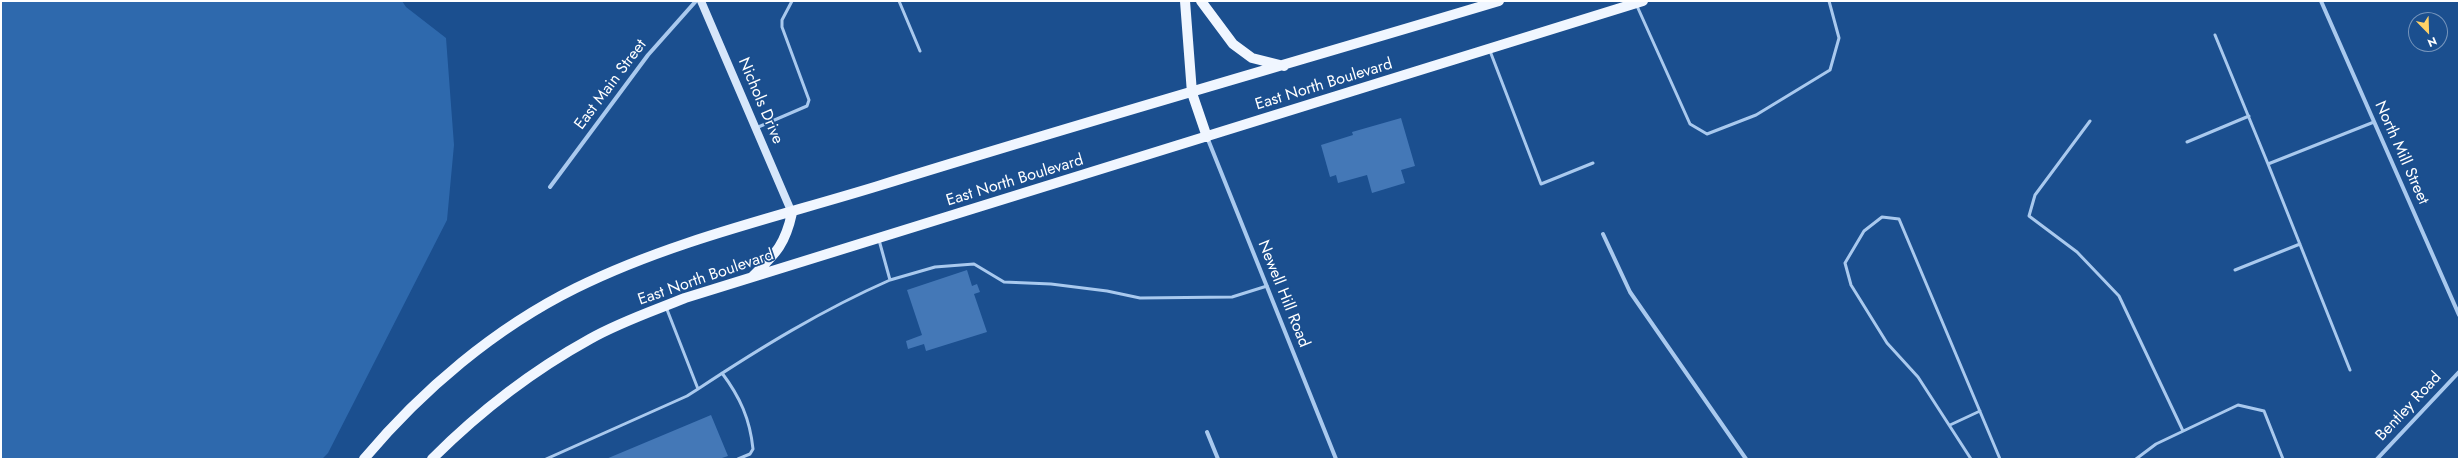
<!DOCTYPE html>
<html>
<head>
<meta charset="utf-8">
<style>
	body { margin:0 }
	#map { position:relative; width:2460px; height:460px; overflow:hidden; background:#1b4f8f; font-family:Jost,sans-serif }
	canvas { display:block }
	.frame { position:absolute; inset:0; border:2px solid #fff; pointer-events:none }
	.north { position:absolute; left:2408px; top:12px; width:40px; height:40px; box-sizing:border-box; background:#1b4f8f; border:1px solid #7695bc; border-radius:50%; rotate:157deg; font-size:11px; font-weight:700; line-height:16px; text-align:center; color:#fff }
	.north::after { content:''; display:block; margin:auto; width:14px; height:18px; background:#ffd166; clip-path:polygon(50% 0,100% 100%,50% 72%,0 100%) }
</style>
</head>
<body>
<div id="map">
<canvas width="2460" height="460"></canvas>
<div class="frame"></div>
<div class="north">N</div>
</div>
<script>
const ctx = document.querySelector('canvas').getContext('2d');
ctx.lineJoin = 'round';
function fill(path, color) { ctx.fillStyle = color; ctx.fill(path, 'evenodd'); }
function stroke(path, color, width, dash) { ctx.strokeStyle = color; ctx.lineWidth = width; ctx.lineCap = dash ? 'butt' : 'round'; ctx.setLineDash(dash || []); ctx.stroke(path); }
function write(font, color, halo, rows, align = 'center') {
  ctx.font = font + ' Jost,sans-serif'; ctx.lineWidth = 3.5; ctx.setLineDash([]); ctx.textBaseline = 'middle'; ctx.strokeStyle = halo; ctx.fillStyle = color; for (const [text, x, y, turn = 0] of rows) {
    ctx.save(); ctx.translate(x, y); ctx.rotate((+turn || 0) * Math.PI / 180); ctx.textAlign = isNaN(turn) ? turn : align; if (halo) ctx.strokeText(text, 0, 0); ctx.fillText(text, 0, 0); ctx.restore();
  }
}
fill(new Path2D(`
	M1,1H402L406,7L446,38L454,145L447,220L328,453L322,459H1Z`), '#2e69ad');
fill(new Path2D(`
	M1401,118L1415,166L1401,170L1405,183L1372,193L1367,175L1338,183L1336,175L1330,177L1321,145L1353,135L1352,132Z
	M967,270L972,286L977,284L980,292L974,294L987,332L926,351L924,344L908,349L906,341L922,335L907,290Z
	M711,415L728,456L719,459H606Z`), '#4478b7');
stroke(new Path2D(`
	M899,1L920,51
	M1637,6L1690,124L1707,134L1756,115L1830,70L1839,38L1829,1
	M2215,35L2268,164
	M1490,51L1541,184L1593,163
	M2090,121L2035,195L2029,216L2077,252L2119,296L2183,431
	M756,128L807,106L809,100L782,27V20L792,1
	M2187,142L2249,116
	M2235,270L2300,244
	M890,280L935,267L974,264L1004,282L1051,284L1107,291L1140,298L1232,297L1267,286
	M666,307L698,389C760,348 822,310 890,280L879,240
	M2350,370L2268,164L2374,122
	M722,373C740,397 750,419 753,449L750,454L738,459
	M1950,425L1980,411
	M546,459L687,396L698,389
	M1971,459L1918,377L1887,343L1851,285L1845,263L1864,231L1882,217L1899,219L2000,459
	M2136,459L2156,444L2238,405L2264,411L2283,459`), '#a9c9ee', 3);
stroke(new Path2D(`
	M2321,1L2459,315
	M1207,137L1336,459
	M550,187L648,55L696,1
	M1603,234L1630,292L1746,459
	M1207,432L1218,459
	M2377,459L2459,372`), '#a9c9ee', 4);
stroke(new Path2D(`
	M701,1L792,213`), '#d6e6fa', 8);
stroke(new Path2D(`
	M1185,1L1192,93L1207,137
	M1201,1L1233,44L1252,58L1284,66
	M753,276C776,253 785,245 792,213
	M364,459C422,390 495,328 576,288C671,241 777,217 878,186C1084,122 1292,63 1499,1
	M432,459C479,412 532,371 590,339C620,322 653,311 685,298L1643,1`), '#f0f6ff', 10);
write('16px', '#fff', '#1b4f8f', [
	["East Main Street",611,85,-53],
	["East North Boulevard",1324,85,-17],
	["Nichols Drive",760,101,67],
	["North Mill Street",2401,153,66],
	["East North Boulevard",1015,181,-17],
	["East North Boulevard",706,278,-19],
	["Newell Hill Road",1283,294,68],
	["Bentley Road",2409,407,-47]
]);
</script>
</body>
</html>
